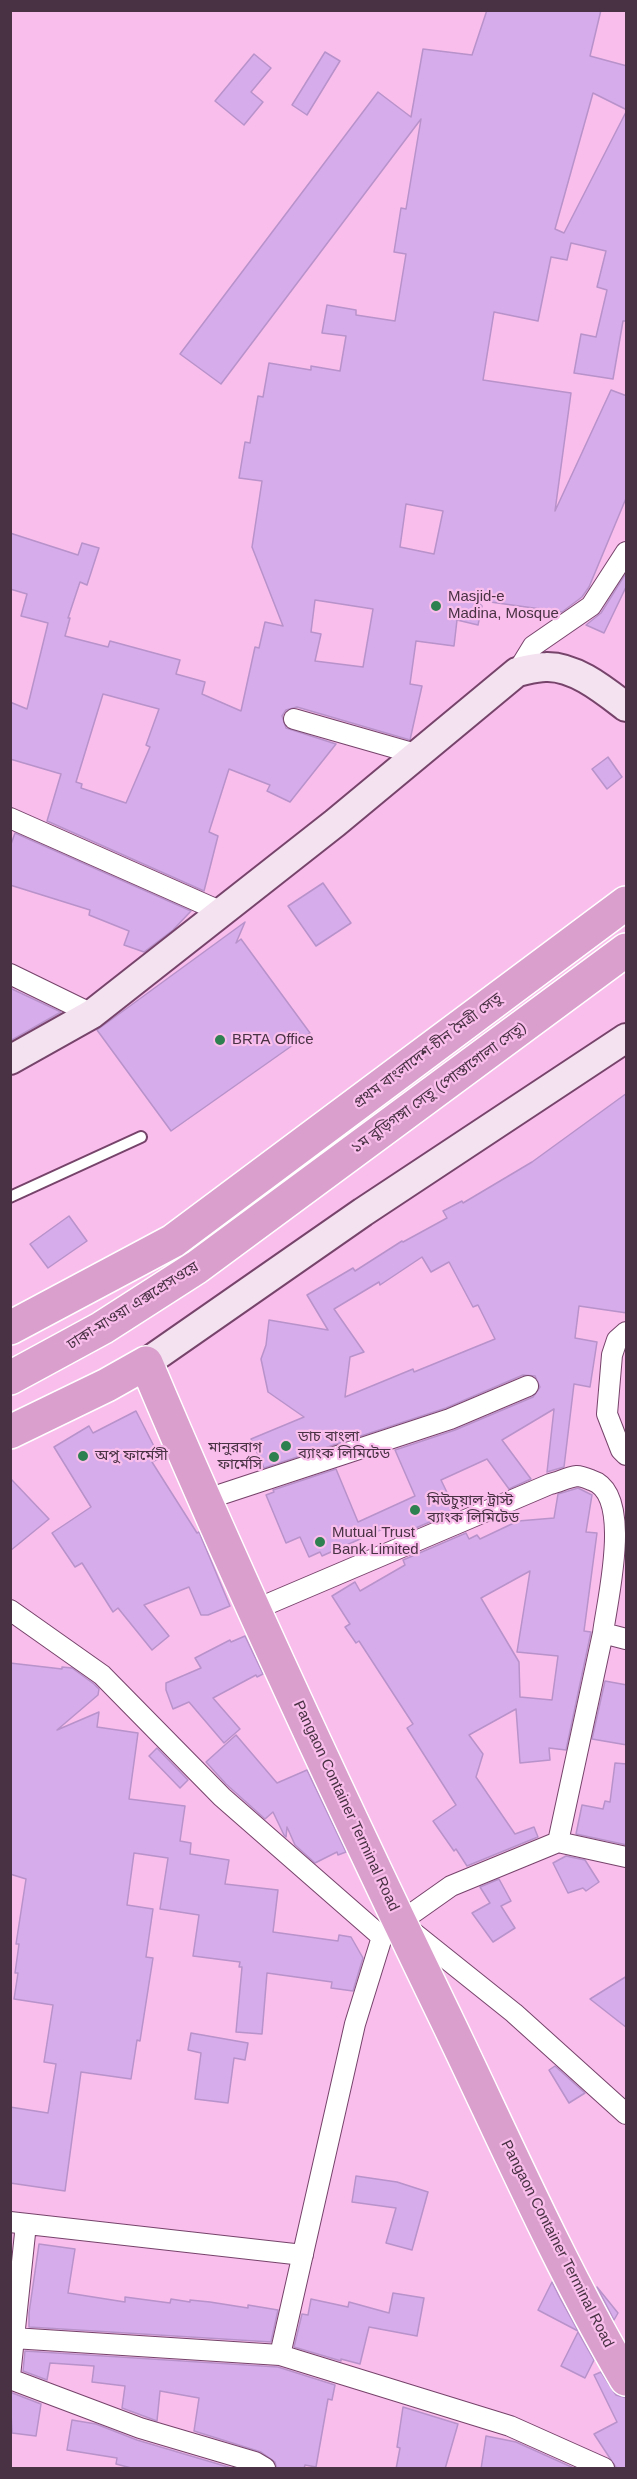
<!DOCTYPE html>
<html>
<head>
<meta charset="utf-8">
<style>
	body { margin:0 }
	#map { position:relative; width:637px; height:2479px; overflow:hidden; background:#fabeec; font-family:Helvetica,sans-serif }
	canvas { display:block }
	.frame { position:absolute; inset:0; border:12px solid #493244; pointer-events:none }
</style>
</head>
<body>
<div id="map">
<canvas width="637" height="2479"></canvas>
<div class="frame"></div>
</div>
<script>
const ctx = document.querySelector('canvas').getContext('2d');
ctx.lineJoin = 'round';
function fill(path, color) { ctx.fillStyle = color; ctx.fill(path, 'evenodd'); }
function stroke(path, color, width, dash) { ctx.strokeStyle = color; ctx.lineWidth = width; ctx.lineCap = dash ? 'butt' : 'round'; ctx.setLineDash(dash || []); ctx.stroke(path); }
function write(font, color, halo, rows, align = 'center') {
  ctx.font = font + ' Helvetica,"Noto Sans Bengali",sans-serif'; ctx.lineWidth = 4.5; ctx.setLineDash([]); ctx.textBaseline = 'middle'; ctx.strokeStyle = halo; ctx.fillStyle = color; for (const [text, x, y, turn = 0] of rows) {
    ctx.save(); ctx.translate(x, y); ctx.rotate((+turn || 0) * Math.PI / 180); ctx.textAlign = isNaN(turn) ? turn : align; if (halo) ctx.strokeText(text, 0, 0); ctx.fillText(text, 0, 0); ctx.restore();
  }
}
const building = new Path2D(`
	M487,10H601L590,56L627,66V110L593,93L555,229L564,233L627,110V321H623L613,379L574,373L581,334L596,337L607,290L597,287L606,251L571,243L567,260L551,257L538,321L494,312L483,380L571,393L555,511L611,390L627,396V496L589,587L582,597L562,612L476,600L482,606L478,625L457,620L454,646L416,641L410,684L422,686L410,740L297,707L286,710L282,716L286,728L336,744L290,802L267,791L270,785L229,769L209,832L218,836L204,891L47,821L61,774L10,759V702L27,709L48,623L21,616L27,594L10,589V533L78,555L82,543L99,548L87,585L80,582L68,618H70L65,636L108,647L110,641L180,660L176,674L205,682L202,694L241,711L255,647L259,648L265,622L283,626L252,547L262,481L239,478L245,442L250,443L258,396L263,397L269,363L311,370V366L340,371L346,336L322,333L327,305L356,310V315L395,321L406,254L394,252L401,208L406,209L421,119L221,384L180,354L378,92L411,117L423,49L472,55ZM406,504L443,511L434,554L400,547ZM315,600L373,609L363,667L315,661L321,634L311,632ZM103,694L159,709L146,745L150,747L126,803L81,788L82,784L76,782Z
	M325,52L340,61L307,115L292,105Z
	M254,54L271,68L251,92L263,102L244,125L215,101Z
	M626,573L627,585L604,633L586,625L601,613Z
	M608,757L622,777L607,789L592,769Z
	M15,833L191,911L173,930L144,952L124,945L129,931L89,915L90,910L10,885V847Z
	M323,883L351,923L316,946L288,906Z
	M245,922L236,943L241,939L310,1033L171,1131L97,1030Z
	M10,988L61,1012L10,1041Z
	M627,1093V1313L579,1306L575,1338L597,1342L590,1387L574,1384L564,1467L547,1472L554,1409L502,1440L531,1479L509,1489L487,1459L441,1480L456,1511L392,1538L387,1527L322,1556L320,1552L309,1557L300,1537L286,1543L266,1495L274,1492L273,1490L336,1469L358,1522L415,1496L395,1450L455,1430L533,1397L540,1387L535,1376L523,1375L446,1408L264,1468L251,1439L304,1417L268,1392L261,1359L266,1345L269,1320L328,1330L307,1295L353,1268L355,1271L402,1241L403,1242L447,1218L443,1211L462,1201L463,1203L532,1162ZM422,1257L431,1272L449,1262L473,1307L478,1305L495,1339L414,1372L413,1369L345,1397L350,1357L364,1352L334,1309L379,1282L380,1285Z
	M69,1216L87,1241L48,1268L30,1244Z
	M136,1411L160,1458L152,1462L197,1533L199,1532L230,1606L208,1615H201L189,1587L144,1605L169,1636L152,1650L118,1608L113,1612L82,1563L75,1567L52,1533L91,1507L54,1447L89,1426L93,1433Z
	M10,1478L49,1519L10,1551Z
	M578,1488L592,1495L586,1532L597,1533L584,1631L591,1632L566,1750L549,1748L550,1760L520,1763L516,1709L469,1735L483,1754L476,1777L515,1834L534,1827L538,1837L467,1866L456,1849L454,1851L433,1821L456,1805L407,1728L413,1724L359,1641L356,1643L345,1627L350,1624L332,1596L355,1582L360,1591L405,1565L403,1560L466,1533L469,1539L477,1535L480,1539L518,1521L554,1518L558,1494ZM530,1571L517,1652L558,1656L552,1700L520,1697L519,1662L481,1598Z
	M245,1636L263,1674L257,1677L256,1675L213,1698L240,1729L224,1743L189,1702L173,1709L166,1690V1683L201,1668L195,1658L230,1640L231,1642Z
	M10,1663L62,1669V1667L72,1668L94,1684L99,1689L98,1695L57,1730L99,1712L97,1727L138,1733L129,1799L185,1806L180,1841L191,1843L190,1854L229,1860L225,1884L278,1890L273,1932L338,1941L339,1935L351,1937L363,1958L353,1991L331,1988L332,1982L267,1973L262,2034L236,2032L242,1967H239L240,1962L193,1956L199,1915L160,1909L168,1858L134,1853L127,1905L153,1909L146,1957L153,1958L140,2041L137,2040L131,2079L81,2072L65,2191L10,2183V2107L48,2113L56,2064L44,2062L53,2005L14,1999L18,1973H15L19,1944H16L26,1879L10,1874Z
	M605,1681L627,1685V1745L592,1739Z
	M236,1735L277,1783L307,1770L346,1852L338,1855L337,1852L315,1863L295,1845L287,1827L286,1837L284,1835L273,1812L265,1819L226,1784L206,1762Z
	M157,1748L188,1780L180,1788L149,1756Z
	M615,1763L627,1764V1845L576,1834L582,1805L603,1809L605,1801L610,1802Z
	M566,1856L585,1860L599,1882L586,1891L583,1888L568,1893L553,1863Z
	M499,1879L511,1901L501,1906L515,1928L493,1942L472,1913L490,1903L480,1887Z
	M627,1976V2028L590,1999Z
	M191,2033L248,2043L245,2060L234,2058L228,2103L195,2099L201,2053L188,2050Z
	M555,2066L585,2093L569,2103L549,2070Z
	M356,2176L397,2182L428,2192L412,2250L386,2243L396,2208L352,2202Z
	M39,2244L75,2249L68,2293L125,2302V2297L170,2303L171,2299L190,2302V2300L210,2302L248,2308V2305L278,2310L271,2342L29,2327V2313Z
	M552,2282L560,2298L578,2331L538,2310Z
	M597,2287L618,2313L614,2320Z
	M393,2293L424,2298L417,2336L369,2327L360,2364L341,2359V2361L294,2347L302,2314L308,2315L311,2299L348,2307L349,2302L389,2313Z
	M578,2332L594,2360L585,2378L561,2366Z
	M25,2351L278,2367L335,2385L332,2400L328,2399L316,2467L305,2465L304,2469H277L275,2462L261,2452L194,2431L199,2398L160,2391L157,2421L122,2408L125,2386L92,2382L94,2366L50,2363L47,2380L23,2371Z
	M601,2372L616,2395L627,2398V2469H617L594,2434L617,2422L594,2375Z
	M10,2392L41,2404L36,2436L12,2433Z
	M403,2407L458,2424L445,2469H396L400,2448L397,2447Z
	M72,2420L96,2424L137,2440L235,2469H135L116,2464L117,2458L67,2450Z
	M486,2436L516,2442L576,2469H481Z`);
fill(building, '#d6acea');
stroke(building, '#b892ca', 1.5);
const lane = new Path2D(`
	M10,1197L141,1137`);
const street = new Path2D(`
	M517,672L533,646L591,606L626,552
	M294,719L416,754
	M10,818L222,912
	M10,974L92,1014
	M626,1332L617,1340L612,1355L607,1414L621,1450L626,1455
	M204,1500L450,1419L528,1386
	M10,1610L102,1675L222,1797L382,1937
	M254,1610L550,1484C559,1482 568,1477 577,1476C581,1476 586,1478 591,1480C634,1493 607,1600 603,1633
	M558,1842L626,1857
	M409,1929L514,2013L626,2114
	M10,2222L303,2255
	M13,2338L280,2355L510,2426L604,2468
	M280,2355L355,2024L382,1937L400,1922L451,1886L558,1842L603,1633L626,1639
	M10,2376L26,2224
	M10,2379L140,2428L255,2462L265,2468`);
const secondary = new Path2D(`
	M10,1060L92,1014L335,823L517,672C527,670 536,667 546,667C575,666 605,691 626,707
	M146,1363L363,1212L626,1038`);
const highway = new Path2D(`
	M10,1328L173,1241L626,903
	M10,1378L102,1328L197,1267L626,950
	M10,1432L107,1385L146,1363C238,1582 339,1797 442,2010C502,2134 557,2261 626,2379`);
stroke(lane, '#76436b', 14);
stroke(street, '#76436b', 22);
stroke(secondary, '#76436b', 32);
stroke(highway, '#fff', 36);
stroke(lane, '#fff', 10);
stroke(street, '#fff', 20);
stroke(secondary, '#f4e2f0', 28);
stroke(highway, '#da9fcc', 33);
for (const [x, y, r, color] of [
	[436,606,6,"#2f8051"],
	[220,1040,6,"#2f8051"],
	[286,1446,6,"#2f8051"],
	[83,1456,6,"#2f8051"],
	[274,1457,6,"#2f8051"],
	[415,1510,6,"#2f8051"],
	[320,1542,6,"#2f8051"]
]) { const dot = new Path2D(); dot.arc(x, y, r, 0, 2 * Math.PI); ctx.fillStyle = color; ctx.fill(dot); stroke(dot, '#fabeec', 2); }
write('15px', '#493244', '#fabeec', [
	["Masjid-e",448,597],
	["Madina, Mosque",448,614],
	["BRTA Office",232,1040],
	["ডাচ বাংলা",298,1437],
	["ব্যাংক লিমিটেড",298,1454],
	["মানুরবাগ",262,1448,"right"],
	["ফার্মেসি",262,1465,"right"],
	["অপু ফার্মেসী",95,1456],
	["মিউচুয়াল ট্রাস্ট",427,1501],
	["ব্যাংক লিমিটেড",427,1518],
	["Mutual Trust",332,1533],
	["Bank Limited",332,1550]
], 'left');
write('15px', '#493244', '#fabeec', [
	["প্রথম বাংলাদেশ-চীন মৈত্রী সেতু",428,1051,-37],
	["১ম বুড়িগঙ্গা সেতু (পোস্তাগোলা সেতু)",439,1088,-36],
	["ঢাকা-মাওয়া এক্সপ্রেসওয়ে",133,1306,-32],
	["Pangaon Container Terminal Road",346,1806,65],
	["Pangaon Container Terminal Road",557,2244,63]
]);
</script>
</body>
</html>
